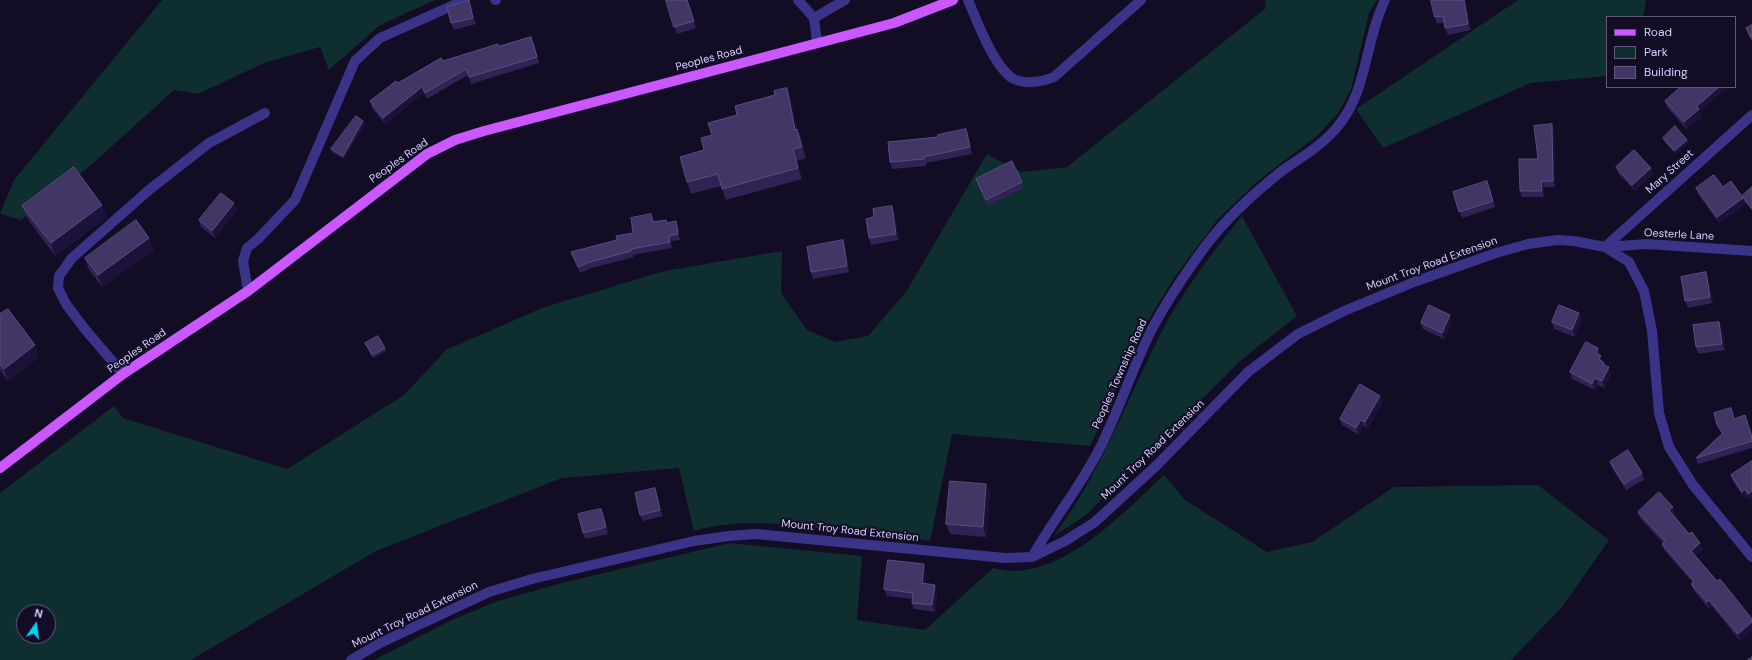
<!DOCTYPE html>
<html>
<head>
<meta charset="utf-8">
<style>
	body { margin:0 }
	#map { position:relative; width:1752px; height:660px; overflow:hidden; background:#120c25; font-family:"DM Sans",sans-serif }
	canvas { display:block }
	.legend { position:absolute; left:1606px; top:16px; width:130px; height:72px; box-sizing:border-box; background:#120c25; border:1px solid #615a7c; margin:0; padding:5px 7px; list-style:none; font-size:12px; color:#d8d0ff }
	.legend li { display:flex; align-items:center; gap:8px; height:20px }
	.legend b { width:20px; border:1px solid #615a7c }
	.north { position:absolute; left:16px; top:604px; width:40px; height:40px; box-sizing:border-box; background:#120c25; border:1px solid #615a7c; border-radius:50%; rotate:14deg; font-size:11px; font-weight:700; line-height:16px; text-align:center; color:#d8d0ff }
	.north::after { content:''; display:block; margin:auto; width:14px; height:18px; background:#00d2fb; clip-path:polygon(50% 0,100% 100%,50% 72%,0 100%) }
</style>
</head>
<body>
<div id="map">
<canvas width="1752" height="660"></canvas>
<ul class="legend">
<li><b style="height:5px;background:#ca57ff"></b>Road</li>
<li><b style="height:11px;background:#0f2e2f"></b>Park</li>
<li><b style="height:11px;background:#423666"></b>Building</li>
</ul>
<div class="north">N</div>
</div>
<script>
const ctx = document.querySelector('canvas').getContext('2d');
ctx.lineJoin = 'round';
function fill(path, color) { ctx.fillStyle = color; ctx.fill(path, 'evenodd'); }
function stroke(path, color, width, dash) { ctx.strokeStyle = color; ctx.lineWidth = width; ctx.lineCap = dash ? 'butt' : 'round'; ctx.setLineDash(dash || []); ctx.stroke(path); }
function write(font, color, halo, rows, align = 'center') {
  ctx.font = font + ' "DM Sans",sans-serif'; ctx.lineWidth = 4; ctx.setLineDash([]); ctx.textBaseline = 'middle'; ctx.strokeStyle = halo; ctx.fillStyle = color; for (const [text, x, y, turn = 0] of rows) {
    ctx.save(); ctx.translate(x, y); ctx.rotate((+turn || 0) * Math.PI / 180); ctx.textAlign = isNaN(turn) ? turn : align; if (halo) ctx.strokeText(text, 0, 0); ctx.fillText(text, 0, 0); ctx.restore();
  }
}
fill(new Path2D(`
	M162,0H435L380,25L329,70L320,47L264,63L198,94L174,90L90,166L21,220L0,214L14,180Z
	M1265,0H1377L1369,13L1351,89L1339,112L1317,136L1259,180L1218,219L1176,275L1149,319L1090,446L952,434L930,541C892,536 855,531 818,528C772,523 740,519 694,531L679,468L562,478L376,551L191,660H0V493L114,406L123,418L287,469L404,395L446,350L542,308L664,271L782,251L781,293L807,330L835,342L868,336L906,292L987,154L1021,172L1067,167L1266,8ZM24,612H48V636H24Z
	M1518,0H1646L1643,17H1607V76L1531,83L1383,148L1356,109Z
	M1242,216L1297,316L1240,361L1086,515L1054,536C1100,474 1125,404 1160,335C1182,292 1211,254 1242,216Z
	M1164,475L1185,500L1267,552L1312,542L1394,487L1538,485L1609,540L1562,607L1511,660H374L454,619L498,601L566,582L730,543L862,556L857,620L925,630L993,568C1000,569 1008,571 1015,571C1073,568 1124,512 1164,475Z`), '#0f2e2f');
stroke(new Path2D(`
	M495,0H496
	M798,0L814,18L817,42
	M968,0C977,21 993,65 1012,78C1024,85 1042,82 1054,77L1141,0
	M814,18L845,0
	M1605,247L1752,115
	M1605,247L1647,244L1752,251
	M248,291L243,261L247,248L258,239L295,200L355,61L380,38L465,0
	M123,374L84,328L66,304L58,288L59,276L72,258L149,190L209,143L265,113
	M1032,557C1053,520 1080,487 1100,448C1119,410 1132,369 1151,331C1166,302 1185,274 1204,248C1226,218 1254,193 1283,170C1302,157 1324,144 1338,126C1368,90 1365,40 1385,0
	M351,660L380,643L489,592L532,579L694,541L729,536L756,534L1005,558L1032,557L1065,541L1095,522L1156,466L1248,372L1298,334L1344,311L1414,282L1496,253L1528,244L1557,240L1574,241L1605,247L1629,262L1644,291L1652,331L1659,413L1669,447L1693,485L1752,557`), '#3b3388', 10);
stroke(new Path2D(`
	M0,468L123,374L248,291L427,154L455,140L484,131L894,23L953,0`), '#ca57ff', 10);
fill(new Path2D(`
	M666,0H687L696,28L677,34Z
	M1465,0L1471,30L1448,35L1445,28L1444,22L1437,24L1435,17Z
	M472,7L476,24L454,30L451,23Z
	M1752,25V41L1748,35L1746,28Z
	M534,43L539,63L471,84L468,75L427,99L424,93L385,124L372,108L370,101L398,83L443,61L499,46Z
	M791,100L797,129L802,141L806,158L797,161L802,179L726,200L721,186L691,194L687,182L704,150L712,135Z
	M1665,101L1700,111L1702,116L1686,129L1667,107Z
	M365,124L344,159L332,152L331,149Z
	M966,129L968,135L972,154L926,163V166L892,169L890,162L938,137Z
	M1554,130L1555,187H1544V197H1522L1520,191Z
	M1663,138L1687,140L1688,143L1676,154L1664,141Z
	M1616,167L1651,168L1653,174L1635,191L1618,173Z
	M976,179L1022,182L1024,188L988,206L978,186Z
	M1487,181L1495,207L1462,218L1453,192Z
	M1723,187L1742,196L1752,187V210L1744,201L1745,204L1719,223L1698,194L1696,188Z
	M22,206L107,217L55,256L27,218Z
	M237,210L215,238L201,227L199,220Z
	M894,212L899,240L871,245L869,238L874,217Z
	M653,220L654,222L667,223L676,221L678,227L680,240L671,241L672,248L633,255L634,257L592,268L580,273L571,252L617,240L633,233Z
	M149,238L154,250L102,287L89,270L85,258Z
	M843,240L845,247L849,272L813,279L811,272Z
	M1706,272L1708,279L1713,303L1688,308L1685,301Z
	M1579,313L1582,319L1575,337L1554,329L1552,322Z
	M0,314L39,357L8,381L0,370Z
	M1452,322L1444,339L1423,329L1421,323Z
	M1719,322L1722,328L1725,350L1698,354L1696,347Z
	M365,343L385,348L386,351L373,358Z
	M1598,348L1603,362L1611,374L1604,388L1598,385L1595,390L1572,379L1570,372Z
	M1383,402L1368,428L1364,426L1359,435L1342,425L1340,419Z
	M1745,415L1752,436V448L1698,464L1696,458L1722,434L1720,431L1717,425Z
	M1752,461V499L1751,500L1748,496L1744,498L1733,481L1731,475Z
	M1610,462L1642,473L1644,480L1626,490L1612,468Z
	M986,484L990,493L986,537L950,534L946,524Z
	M657,494L663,516L643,521L640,515Z
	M601,509L604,515L608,534L585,539L583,533Z
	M1638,512L1675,513L1673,515L1689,534L1700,543L1703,549L1695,556L1717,581L1720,579L1740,641L1712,606L1709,609L1694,591L1691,584L1693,583L1664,550L1662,544L1663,543L1640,518Z
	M926,571L925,583L937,591L935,612L914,609L912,603L913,599L887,596L884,589Z`), '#302354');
fill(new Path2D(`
	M1464,0H1465L1471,30L1468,24Z
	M469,1L472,7L476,24L473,18Z
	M1735,75L1737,81L1735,82Z
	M422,87L424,93L385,124L383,118Z
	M1719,87H1729L1700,111L1702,116L1686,129L1684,122L1697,106Z
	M787,88L791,100L800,141L795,130Z
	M363,121L365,124L344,159L343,156Z
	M1552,124L1554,130L1555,187L1553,181Z
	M797,129L802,141L806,158L802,147Z
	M966,129L968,135L972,154L970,147Z
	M1687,140L1688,143L1676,154L1674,151Z
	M793,149L797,161L802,179L798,168Z
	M1651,168L1653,174L1635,191L1632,185Z
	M1541,181L1544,187V197L1542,191Z
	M1743,198L1745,204L1719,223L1717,217Z
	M234,203L237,210L215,238L212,231Z
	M102,205L107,217L55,256L51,243Z
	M892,206L894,212L899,240L896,234Z
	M676,221L678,227L680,240L678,234Z
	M669,236L671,241L672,248L670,242Z
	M149,238L154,250L102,287L98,275Z
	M843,240L845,247L849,272L847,266Z
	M1706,272L1708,279L1713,303L1710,297Z
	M1579,313L1582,319L1575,337L1572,330Z
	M1450,315L1452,322L1444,339L1442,333Z
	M1719,322L1722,328L1725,350L1722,344Z
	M35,345L39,357L8,381L4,369Z
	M1598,348L1601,355L1598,360L1596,353Z
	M1601,356L1603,362L1599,359Z
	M1609,367L1611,374L1604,388L1602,381Z
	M1595,378L1598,385L1595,390L1592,384Z
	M1380,396L1383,402L1368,428L1365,422Z
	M1361,420L1364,426L1359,435L1356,428Z
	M986,484L990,493L986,537L983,527Z
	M655,488L657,494L663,516L660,510Z
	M1745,489L1748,496L1744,498L1742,492Z
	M1752,491V499L1751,500L1748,494Z
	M1673,507L1675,513L1671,517L1669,510Z
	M601,509L604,515L608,534L606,527Z
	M1700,543L1703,549L1693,558L1691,551Z
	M924,564L926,571L924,590L922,583Z
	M935,585L937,591L935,612L932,605Z
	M1709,600L1712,606L1709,609L1707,602Z
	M1752,622V631L1740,641L1738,634Z`), '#1c1239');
const building = new Path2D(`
	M666,0H687L694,21L674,27Z
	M1431,0H1464L1468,24L1445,28L1443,16L1435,17Z
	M469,1L473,18L451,23L447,7Z
	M1752,25V39L1746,28Z
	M531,37L537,57L469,77L466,69L425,93L422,87L383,118L370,101L396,81L398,83L441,58L443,61L498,44L499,46Z
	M1681,87H1719L1697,106L1699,109L1684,122L1665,101Z
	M787,88L795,130L797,129L802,147L793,149L798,168L722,189L718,174L687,182L680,157L704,150L701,138L712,135L708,123L737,115L735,106L775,95L774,91Z
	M356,116L363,121L343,156L331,149Z
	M1552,124L1553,181H1541L1542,191H1520L1519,159H1538L1534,126Z
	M1675,126L1687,140L1674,151L1663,138Z
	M966,129L970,147L924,157V159L890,162L888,142L938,137V135Z
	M1634,150L1651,168L1632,185L1616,167Z
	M1012,161L1022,182L986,200L976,179Z
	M74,167L102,205L51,243L22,206Z
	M1714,175L1723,187L1731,181L1743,198L1717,217L1696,188Z
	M1487,181L1493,201L1459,212L1453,192Z
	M1752,187V209L1742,196Z
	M221,193L234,203L212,231L199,220Z
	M892,206L896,234L869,238L866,219L874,217L873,209Z
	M651,214L653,222L666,220L667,223L676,221L678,234L669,236L670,242L631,249V251L590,262L578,267L571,252L617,240L616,236L633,233L631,218Z
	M136,220L149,238L98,275L85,258Z
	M843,240L847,266L811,272L807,247Z
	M1706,272L1710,297L1685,301L1681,277Z
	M1429,305L1450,315L1442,333L1421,323Z
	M1559,305L1579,313L1572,330L1552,322Z
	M8,309L35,345L4,369L0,364V314Z
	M1719,322L1722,344L1696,347L1693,325Z
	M378,336L385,348L372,355L365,343Z
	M1586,342L1598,348L1596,353L1601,356L1599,359L1604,363V365L1609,367L1602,381L1595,378L1592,384L1570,372Z
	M1360,384L1380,396L1365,422L1361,420L1356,428L1340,419Z
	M1731,408L1734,419L1745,415L1752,437V441L1696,458L1723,433L1717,425L1714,413Z
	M1628,450L1642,473L1624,484L1610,462Z
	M1752,461V491L1748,494L1745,489L1742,492L1731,475Z
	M950,481L986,484L983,527L946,524Z
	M655,488L660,510L640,515L635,493Z
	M1659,492L1673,507L1669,510L1689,534L1692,532L1700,543L1691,551L1717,581L1720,579L1752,619V622L1738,634L1709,600L1707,602L1691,584L1694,581L1662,544L1665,541L1638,512Z
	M601,509L606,527L583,533L578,514Z
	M888,560L924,564L922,583L935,585L932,605L912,603L913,593L884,589Z
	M1752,657V660H1748Z`);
fill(building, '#423666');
stroke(building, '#594e7e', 1);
write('11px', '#d8d0ff', '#120c25', [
	["Peoples Road",709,59,-15],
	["Peoples Road",399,161,-35],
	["Mary Street",1670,172,-42],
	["Oesterle Lane",1679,235,3],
	["Mount Troy Road Extension",1432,264,-20],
	["Peoples Road",137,351,-35],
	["Peoples Township Road",1120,374,-66],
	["Mount Troy Road Extension",1153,450,-44],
	["Mount Troy Road Extension",850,531,6],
	["Mount Troy Road Extension",415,615,-26]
]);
</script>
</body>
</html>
